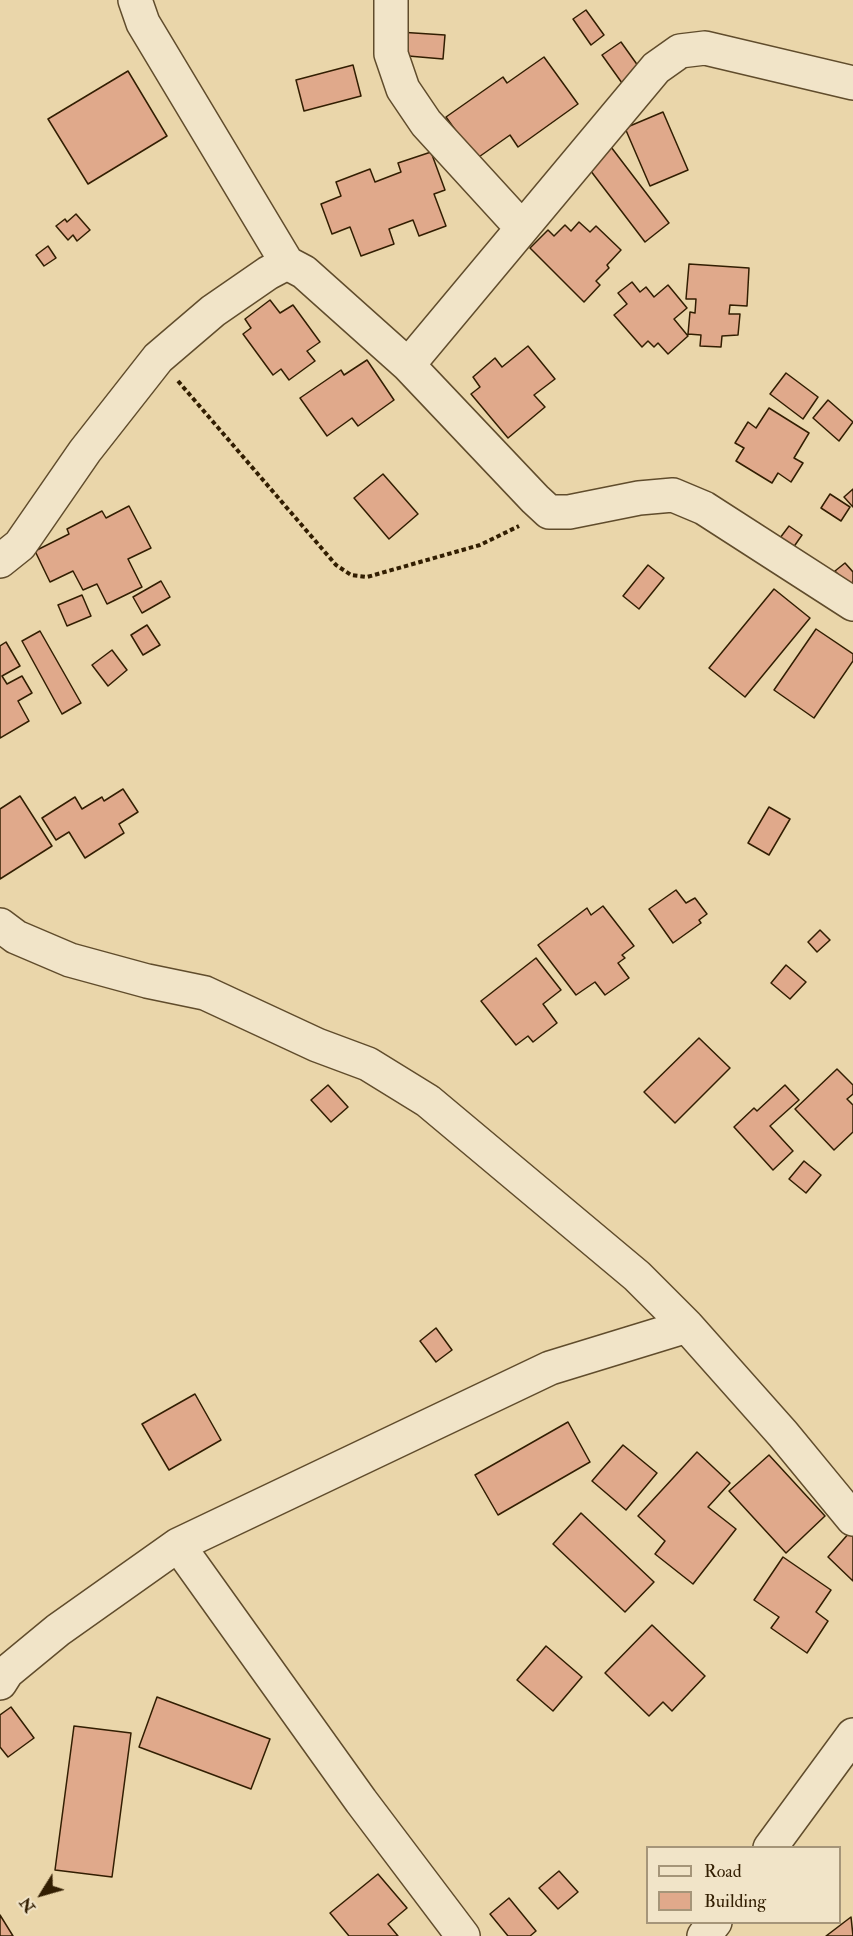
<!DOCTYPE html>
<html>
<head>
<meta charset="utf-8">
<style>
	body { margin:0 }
	#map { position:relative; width:853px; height:1936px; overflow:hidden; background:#ead6aa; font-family:"IM FELL Double Pica",serif }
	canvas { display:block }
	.legend { position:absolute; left:646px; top:1846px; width:195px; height:78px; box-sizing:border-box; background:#f1e4c8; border:2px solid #a59579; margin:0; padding:8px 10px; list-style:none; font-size:18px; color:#321e02 }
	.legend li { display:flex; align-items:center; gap:12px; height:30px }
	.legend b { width:30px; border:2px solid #a59579 }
	.north { position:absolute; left:12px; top:1864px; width:60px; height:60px; -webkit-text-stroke:4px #f1e4c8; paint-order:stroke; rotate:233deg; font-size:16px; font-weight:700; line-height:24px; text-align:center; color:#321e02 }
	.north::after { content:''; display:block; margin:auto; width:21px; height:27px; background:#321e02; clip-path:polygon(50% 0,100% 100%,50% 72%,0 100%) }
</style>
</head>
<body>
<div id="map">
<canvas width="853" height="1936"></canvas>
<ul class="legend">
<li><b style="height:8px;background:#f1e4c8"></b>Road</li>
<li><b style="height:16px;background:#e0a98b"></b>Building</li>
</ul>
<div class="north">N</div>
</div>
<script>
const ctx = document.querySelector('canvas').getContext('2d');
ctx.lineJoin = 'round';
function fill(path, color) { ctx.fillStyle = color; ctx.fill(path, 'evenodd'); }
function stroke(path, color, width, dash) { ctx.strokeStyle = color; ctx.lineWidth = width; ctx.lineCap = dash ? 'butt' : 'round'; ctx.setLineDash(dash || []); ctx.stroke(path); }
const building = new Path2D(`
	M586,10L604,35L591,45L573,19Z
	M399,32L445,35L443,59L397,55Z
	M621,42L646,77L627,90L602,55Z
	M544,57L578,104L518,147L510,135L476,159L446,117L503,77L507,83Z
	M353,65L361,96L304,111L296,80Z
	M128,71L167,136L88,184L48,119Z
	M663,112L688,170L650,186L625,128Z
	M611,147L669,223L645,242L587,166Z
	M431,152L445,190L434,194L446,226L419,236L413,220L389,229L394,244L361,256L350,227L332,234L321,204L341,196L336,182L370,169L375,182L401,172L398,163Z
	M76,214L90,230L77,241L73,235L68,240L56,226L65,219L67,222Z
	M579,222L590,232L596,226L621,250L607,265L609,268L596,281L600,285L584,302L530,248L548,230L554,236L565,225L571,231Z
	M48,246L56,258L44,266L36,255Z
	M689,264L749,268L747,306L730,305L729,314H740L738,335L722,336L721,347L700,346L701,335L688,334L690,312L695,313L696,299H686Z
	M632,282L640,292L646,287L654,297L668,285L687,308L674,319L688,336L668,354L658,343L654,347L648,341L642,347L614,315L627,304L618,293Z
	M270,300L280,313L293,305L320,342L307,351L315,361L289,380L281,369L273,375L243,334L251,328L245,319Z
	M528,346L555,379L534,395L545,407L508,438L471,394L480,387L473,377L495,358L502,367Z
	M367,360L394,400L358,426L352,418L327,436L300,398L341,370L344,375Z
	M786,373L818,397L803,419L770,394Z
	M828,400L853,422L839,441L813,418Z
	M769,408L809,433L794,458L803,463L791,482L778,473L772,483L736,461L744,448L735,443L748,422L756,428Z
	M383,474L418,514L389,539L354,498Z
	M853,489V507L844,497Z
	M830,494L850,507L841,521L821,508Z
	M129,506L151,548L128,559L142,587L107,604L97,584L83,590L73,571L50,582L35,551L69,534L67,529L102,511L106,518Z
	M789,526L802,535L793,548L780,538Z
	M845,563L853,572V591L835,571Z
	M648,565L664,578L639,609L623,596Z
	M161,581L170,597L142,613L133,597Z
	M774,589L810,618L745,697L709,668Z
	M82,595L91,616L67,626L58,605Z
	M147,625L160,645L143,655L131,635Z
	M816,629L853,654V661L814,718L774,690Z
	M40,631L81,703L62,714L22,641Z
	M6,642L20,666L2,676L7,684L22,676L32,693L18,701L29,721L0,738V646Z
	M112,650L127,670L108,686L92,665Z
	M123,789L138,812L119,824L124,833L85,858L69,832L56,840L42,818L75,797L82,809L102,797L104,801Z
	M20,796L52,846L0,879V809Z
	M769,807L790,819L769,855L748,843Z
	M676,890L686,903L695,898L707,914L699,920L701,923L673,943L649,909Z
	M603,906L634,946L622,955L625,958L618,963L629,978L605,995L595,982L576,995L538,945L587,908L591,915Z
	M820,930L830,940L817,952L808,942Z
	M536,958L561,990L543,1004L557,1023L533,1042L528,1036L516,1045L481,1001Z
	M786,965L806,982L790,999L771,983Z
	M699,1038L730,1068L675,1123L644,1092Z
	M837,1069L853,1085V1094L847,1099L853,1105V1132L834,1150L795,1109Z
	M328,1085L348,1107L331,1122L311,1100Z
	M785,1085L799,1100L770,1126L793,1151L773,1170L734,1127L754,1108L757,1111Z
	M804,1161L821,1175L806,1193L789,1179Z
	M436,1328L452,1350L436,1362L420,1341Z
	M195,1394L221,1440L169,1470L142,1424Z
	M568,1422L590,1462L498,1515L475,1475Z
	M623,1445L657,1473L626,1510L592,1481Z
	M697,1452L730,1483L708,1507L736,1529L693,1584L655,1554L665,1541L638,1516Z
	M769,1455L825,1516L786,1553L729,1491Z
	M581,1513L654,1582L625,1612L553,1544Z
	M850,1532L853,1535V1581L828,1557Z
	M783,1557L831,1590L816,1612L828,1621L807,1653L771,1628L779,1617L754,1600Z
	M652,1625L705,1676L672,1711L663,1702L649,1716L605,1673Z
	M546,1646L582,1677L553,1711L517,1680Z
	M157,1697L270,1739L251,1789L139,1747Z
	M11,1707L34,1738L8,1757L0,1747V1715Z
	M74,1726L131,1733L112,1877L55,1870Z
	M559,1871L578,1892L558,1909L539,1888Z
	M378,1874L407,1908L388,1924L398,1936H349L330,1913Z
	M509,1898L536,1931L530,1936H508L490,1914Z
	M0,1915L13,1936H0Z
	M851,1917L853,1936H826Z`);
fill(building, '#e0a98b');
stroke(building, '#321e02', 1.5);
const minor = new Path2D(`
	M135,0L143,23L287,263
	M391,0V54L403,89L426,123L522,228
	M408,365L656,68L680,51L705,48L853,83
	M0,561L20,545L85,451L158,358L213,311L268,273L287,263L304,272L408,365L535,499L549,512H569L639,498L673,495L704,508L853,604
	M0,925L16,937L70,960L147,981L205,993L317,1045L368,1064L428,1101L637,1276L687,1326L783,1434L853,1519
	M178,1545L361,1801L463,1936
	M0,1683L7,1672L58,1630L178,1545L550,1368L687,1326
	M770,1848L853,1735
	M704,1936L715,1922`);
stroke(minor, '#604c2c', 36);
stroke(new Path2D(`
	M178,381L336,565L351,575L367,577L480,545L519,526`), '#321e02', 4, [4.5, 3]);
stroke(minor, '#f1e4c8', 33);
</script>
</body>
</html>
